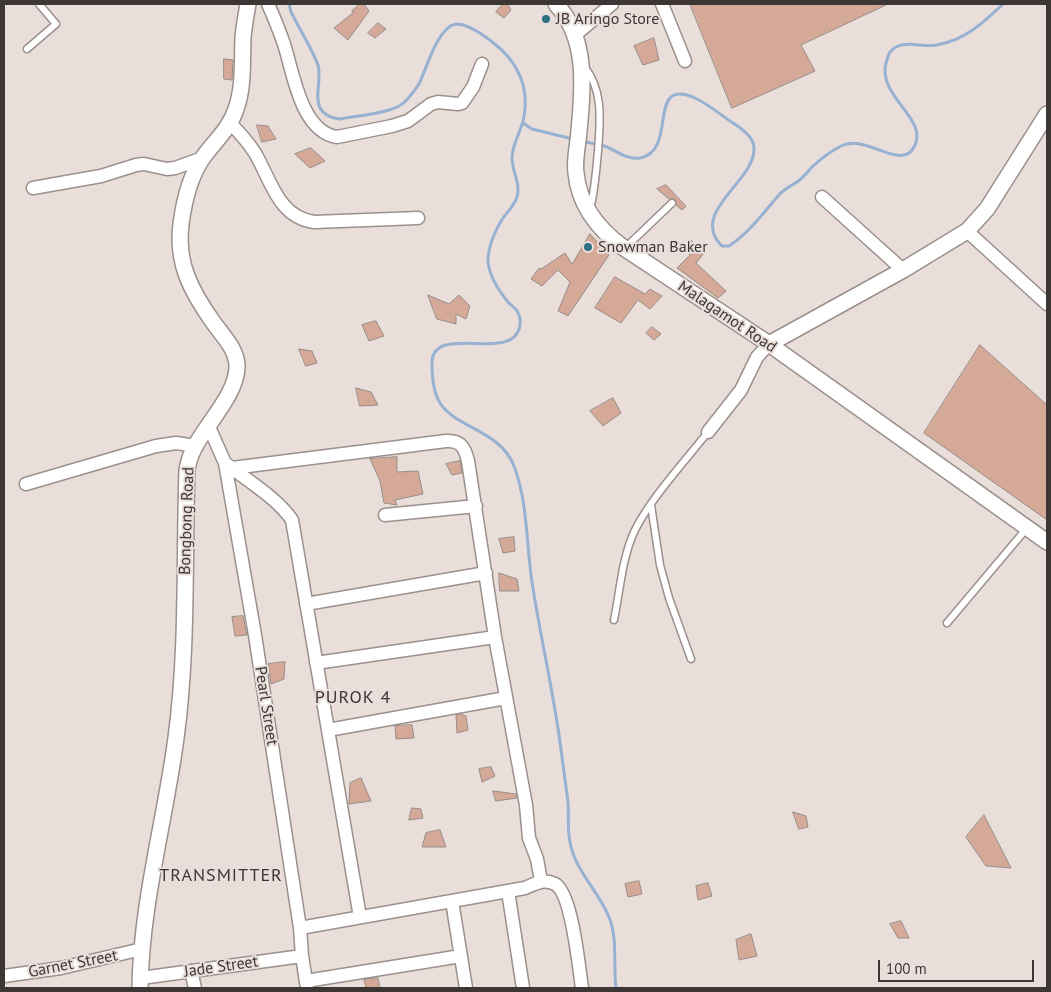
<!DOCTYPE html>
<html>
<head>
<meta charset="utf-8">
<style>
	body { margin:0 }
	#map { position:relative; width:1051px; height:992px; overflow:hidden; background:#e9ded9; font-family:"PT Sans",sans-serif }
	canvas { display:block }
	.frame { position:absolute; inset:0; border:5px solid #3c3735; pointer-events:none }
	.scale { position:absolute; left:878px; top:960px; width:156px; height:22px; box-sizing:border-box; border:2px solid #3c3735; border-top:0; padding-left:6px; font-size:15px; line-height:18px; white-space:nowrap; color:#3c3735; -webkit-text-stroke:4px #e9ded9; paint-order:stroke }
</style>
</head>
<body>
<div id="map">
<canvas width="1051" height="992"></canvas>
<div class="frame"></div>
<div class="scale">100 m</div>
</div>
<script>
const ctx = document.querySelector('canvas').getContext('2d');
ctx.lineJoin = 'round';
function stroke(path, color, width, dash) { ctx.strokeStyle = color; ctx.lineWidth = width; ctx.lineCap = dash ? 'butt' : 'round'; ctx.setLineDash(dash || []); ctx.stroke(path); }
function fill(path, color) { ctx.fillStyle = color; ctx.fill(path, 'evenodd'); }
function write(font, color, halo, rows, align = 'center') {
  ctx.font = font + ' "PT Sans",sans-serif'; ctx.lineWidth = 4; ctx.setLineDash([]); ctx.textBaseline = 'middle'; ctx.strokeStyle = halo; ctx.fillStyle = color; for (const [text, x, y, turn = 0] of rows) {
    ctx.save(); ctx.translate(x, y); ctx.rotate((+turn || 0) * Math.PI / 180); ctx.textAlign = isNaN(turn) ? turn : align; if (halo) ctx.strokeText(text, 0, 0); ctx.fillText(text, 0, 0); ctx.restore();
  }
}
stroke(new Path2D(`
	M289,4L291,12C299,28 312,49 318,65C322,79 314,96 320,108C324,115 331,118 339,119C354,116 392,113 402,104C409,99 414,91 419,84C426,70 438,26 456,24C467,24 482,34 491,41C517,60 531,87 523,121C520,133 512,145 512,158C512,172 521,183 517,197C514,206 508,211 503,218C495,230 488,247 488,261C489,276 499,291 508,302C511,305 515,308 517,311C522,319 521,329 515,336C497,356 431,326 432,364C432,376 434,393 440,403C457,429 500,430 514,466C528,503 526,543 532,582C541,641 555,698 562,757C564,772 566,787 568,802C569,815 567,829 570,842C575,871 598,890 609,917C618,939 613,965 616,988
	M523,123L532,129L573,139
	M582,141C589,143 597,144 604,146C616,150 626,160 640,158C679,151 645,76 695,98C708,104 721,115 733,123C741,128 754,137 754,148C756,181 688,212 722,246H729C749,233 763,213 779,195C784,189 791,186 797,182C804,177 808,171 813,166C822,158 831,151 841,146C866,133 901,172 914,147C930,119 877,97 886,63C887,60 888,55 890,52C901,38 922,48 937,45C965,40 983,23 1003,4`), '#96b1d2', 3);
const building = new Path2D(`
	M360,4H364L369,11L348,40L334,28L354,12L352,11Z
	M503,4H507L511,10L504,18L496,12Z
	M690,4H888L801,45L815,71L732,108Z
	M378,23L386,29L375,38L368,33Z
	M654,38L659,60L643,65L634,46Z
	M224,59L233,60L232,80L224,79Z
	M257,125L268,126L276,139L262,142Z
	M311,148L325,161L310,168L295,154Z
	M666,185L686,206L682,210L676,205L675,199H669L657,189Z
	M590,234L609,255L568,316L558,311L570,282L558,270L542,286L531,279L539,268L541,269L565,253L572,264Z
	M691,240L704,253L696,263L726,291L718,298L677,268L690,255L684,249Z
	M615,277L645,294L650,289L662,296L650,309L638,300L621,323L595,308Z
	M428,295L449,304L459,295L470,306L466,319L456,314V324L437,319Z
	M376,321L384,336L369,341L362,325Z
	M652,327L661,334L654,340L646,333Z
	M980,345L1047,405V520L924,433Z
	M299,349L312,351L317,363L306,366Z
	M356,388L371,392L378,405L360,406Z
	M613,398L621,413L603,426L590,411Z
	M397,457V472L418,471L423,494L395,500L397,505L384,503L380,481L370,459Z
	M460,461L462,473L452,475L446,464Z
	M514,537L515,551L503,553L499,539Z
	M499,573L517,579L519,591H500Z
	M243,616L247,635L235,636L232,617Z
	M285,662L284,679L271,684L268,664Z
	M460,714L466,716L468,730L457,733L456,715Z
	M412,725L414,738L396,739L395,726Z
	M491,767L495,776L482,782L479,769Z
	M361,778L371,801L349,804L350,783Z
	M493,791L516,794L517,798L496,801Z
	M412,808L421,809L423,818L409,820Z
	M793,812L806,816L808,827L799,829Z
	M984,815L1011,868L986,866L966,837Z
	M440,830L446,847H422L426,833Z
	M639,881L642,894L628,897L625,884Z
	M708,883L712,896L698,900L696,886Z
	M901,921L909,938H898L890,924Z
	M751,934L757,956L739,960L736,940Z
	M378,978L380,988H366L364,980Z`);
fill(building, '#d4a998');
stroke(building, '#988d89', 1);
const service = new Path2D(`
	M27,49L56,24L39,4
	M584,66C604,91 600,121 598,151C596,171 595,190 590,209
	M625,248L672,203
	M651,505L660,565L669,598L691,659
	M614,620C620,591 622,557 635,530C651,498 685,461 708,432
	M947,623L1027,528`);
const minor = new Path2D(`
	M268,4C274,17 279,30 284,44C293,72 301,132 337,137L392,126L408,121L431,104L438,102L458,104L462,103L473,87L482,64
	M662,4L685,61
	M575,35L612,4
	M230,123C239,132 248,142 255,153C271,180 278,217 314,222L418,218
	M33,188L101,176L136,165L144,164L167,169L175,168L203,158
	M822,197L903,270
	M967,231L1047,304
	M209,427L225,463L255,635L300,928L302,956L307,988
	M708,432L741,390L757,357L769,344
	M228,465C248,481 278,499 292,520L360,917
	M232,468L446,441C461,440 465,448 468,461L495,637L526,805L529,838L537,859L541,881
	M26,484L156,446L176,443L196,446
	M385,515L476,506
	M306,604L486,573
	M316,663L495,637
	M328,730L506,698
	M508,891L523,988
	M452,901L466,988
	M300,928L525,888C535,884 543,878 555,884C572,893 579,968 582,988
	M191,971L195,988
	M4,976L61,968L142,949
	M141,978L302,956
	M306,981L461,956`);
const tertiary = new Path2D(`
	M556,4C588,38 583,88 579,131C578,145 574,160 576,173C579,205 599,230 624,248L769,344L1047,542
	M769,344L903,270L967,231L987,209L1047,114
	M140,988C141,904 165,821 176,738C188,649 184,559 187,470C188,465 189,460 191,455C201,428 238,396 237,365C236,348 222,335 213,322C191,291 176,263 181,224C184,201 190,175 204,156C215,141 230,128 236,109C244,87 242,61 243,38C244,26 246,15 248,4`);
stroke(service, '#9b908c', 9);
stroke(minor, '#9b908c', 15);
stroke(tertiary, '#9b908c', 18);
stroke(service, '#fff', 6);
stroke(minor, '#fff', 12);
stroke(tertiary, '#fff', 15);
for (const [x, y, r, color] of [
	[546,19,5,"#2e7282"],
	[588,247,5,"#2e7282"]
]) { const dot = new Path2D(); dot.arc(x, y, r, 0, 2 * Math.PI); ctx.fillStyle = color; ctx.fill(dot); stroke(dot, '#e9ded9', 2); }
write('16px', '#3c3735', '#e9ded9', [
	["JB Aringo Store",556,19],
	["Snowman Baker",598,247]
], 'left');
write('16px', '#3c3735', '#e9ded9', [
	["Malagamot Road",727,317,34],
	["Bongbong Road",187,521,-88],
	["Pearl Street",266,706,81],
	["Garnet Street",73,964,-11],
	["Jade Street",221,967,-8]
]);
ctx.letterSpacing = '1px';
write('18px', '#3c3735', '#e9ded9', [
	["PUROK 4",353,698],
	["TRANSMITTER",221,876]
]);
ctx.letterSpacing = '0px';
</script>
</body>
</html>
